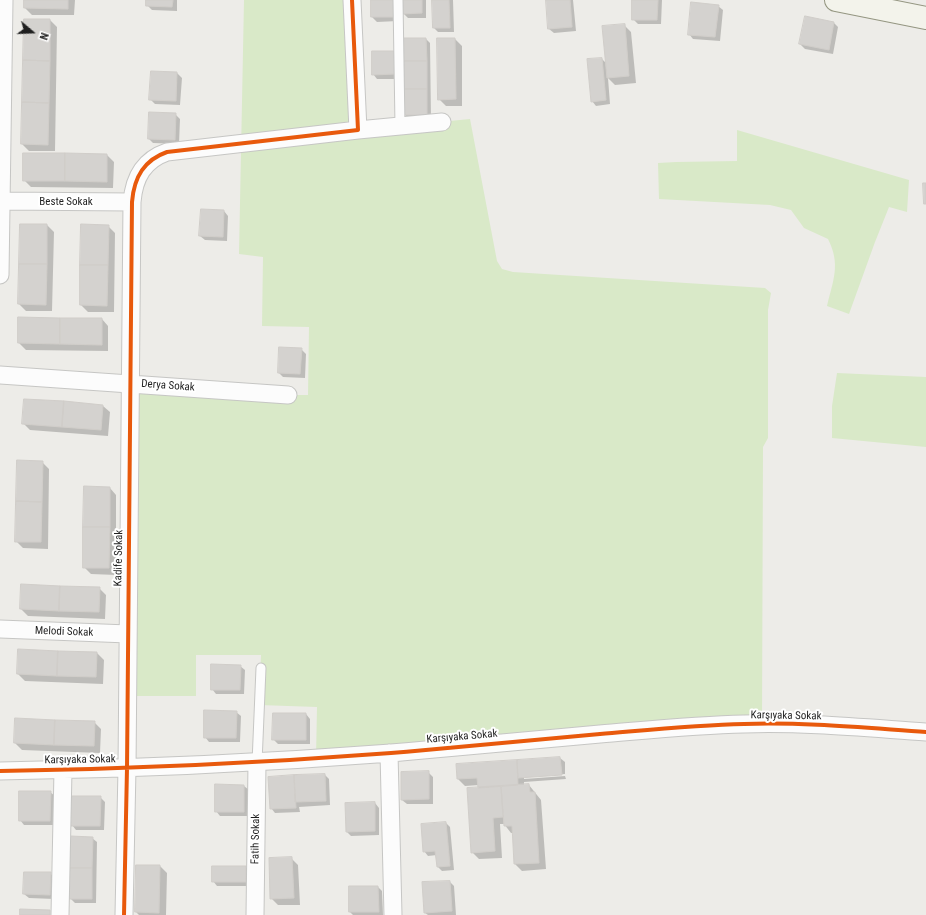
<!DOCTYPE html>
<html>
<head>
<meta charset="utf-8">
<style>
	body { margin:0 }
	#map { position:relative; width:926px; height:915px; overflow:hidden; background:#edece8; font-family:"Roboto Condensed",sans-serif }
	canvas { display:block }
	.north { position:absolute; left:12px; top:12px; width:40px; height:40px; -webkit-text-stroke:3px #fff; paint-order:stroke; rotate:109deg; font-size:11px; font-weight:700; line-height:16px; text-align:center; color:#1f1f1f }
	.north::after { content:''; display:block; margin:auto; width:14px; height:18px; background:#1f1f1f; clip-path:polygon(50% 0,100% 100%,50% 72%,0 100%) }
</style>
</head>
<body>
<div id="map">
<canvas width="926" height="915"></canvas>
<div class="north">N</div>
</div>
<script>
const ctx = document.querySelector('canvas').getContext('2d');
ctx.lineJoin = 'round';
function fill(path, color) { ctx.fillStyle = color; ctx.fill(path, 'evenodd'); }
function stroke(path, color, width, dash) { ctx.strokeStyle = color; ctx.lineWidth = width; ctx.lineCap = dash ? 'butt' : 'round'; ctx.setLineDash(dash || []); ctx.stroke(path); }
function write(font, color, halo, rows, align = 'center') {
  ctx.font = font + ' "Roboto Condensed",sans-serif'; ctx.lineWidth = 4; ctx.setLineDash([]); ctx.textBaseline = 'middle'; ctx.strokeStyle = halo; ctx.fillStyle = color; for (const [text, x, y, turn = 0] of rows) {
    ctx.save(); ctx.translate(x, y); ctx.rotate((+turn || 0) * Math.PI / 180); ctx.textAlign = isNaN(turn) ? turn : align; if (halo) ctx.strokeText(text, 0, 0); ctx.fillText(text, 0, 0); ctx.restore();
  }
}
fill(new Path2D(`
	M244,0H352L358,130L470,119L497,261L502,269L513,272L765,288L771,293L768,310V438L763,447L762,724L316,758L317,707L259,705L261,655H196V696H127L131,384L288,395H308L309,327L262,326L263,257L239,254Z
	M737,130L909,180L907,212L889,207L875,242L849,314L827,306C833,280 841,265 828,239L804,228L791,210L770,205L659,199L658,163L676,162L737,161Z
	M837,373L926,377V447L832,438V406Z`), '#d9e9c8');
fill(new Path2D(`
	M25,0H75L74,15H32L25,8Z
	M147,0H177V11L152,10L147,5Z
	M372,0H398V21L377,22L372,17Z
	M403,0H426V18H408L403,13Z
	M433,0H453L454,32H438L434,28Z
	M547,0H573L576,31L554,33L549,29Z
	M633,0H662L661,24H638L633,19Z
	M718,6L723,10L720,41L693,39L689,34Z
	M50,20L57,27L55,151H29L22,144Z
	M834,23L838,27L833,54L805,49L800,44Z
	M624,25L631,32L636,83L615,85L608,78L610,104L596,106L592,101L602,59L607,64Z
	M426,39L430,43L431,119H409L405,115Z
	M455,39L462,46V106H446L439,99Z
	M394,52L399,79H377L373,74Z
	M152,72L177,73L182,78L180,105L155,104L150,99Z
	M175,114L180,119L179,144L153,143L149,139Z
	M107,155L114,162L113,188L31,187L24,180Z
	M224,211L228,216L227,241L205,240L200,236Z
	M47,225L54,232L52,311H26L19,304Z
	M108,226L115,233L114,312H88L81,305Z
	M102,319L108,326V351L26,350L19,343Z
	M301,349L306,354L305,378L283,377L279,373Z
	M103,406L110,412L108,436L30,430L23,423Z
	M42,462L49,469L48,549L23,548L16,541Z
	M110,488L116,495V575L91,574L84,567Z
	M99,588L106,595L105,619L28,616L21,609Z
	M19,650L97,653L104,660L103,684L25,681L18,674Z
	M240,666L245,670L244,694H216L212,689Z
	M236,712L241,716L240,742H209L205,737Z
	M306,714L310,719V744H278L273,739Z
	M94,722L101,729L100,753L22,750L15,743Z
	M560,758L565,762V774L524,777V779L565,776L566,779L524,782V785H529L541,800L546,869L522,871L515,864L513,833H511L504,824H500L502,858L479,859L472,852L479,785L465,786L458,779L457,765Z
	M428,772L433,777V804H407L402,800Z
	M325,775L329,779L330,805L299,807L300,812L275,813L271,808Z
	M216,785L244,786L249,790L248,816H220L216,811Z
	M50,792L55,796L54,825H24L20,820Z
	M100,797L105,802L104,830H76L72,825Z
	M375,803L379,808V835L351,836L347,832Z
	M446,823L450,827L454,870L442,871L438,867L437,855L428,856L424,851Z
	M92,838L97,842L96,903H75L70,898Z
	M291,858L298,865L300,905H278L271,898Z
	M160,866L167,873L166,915H139L136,912Z
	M246,867L250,872V886H217L213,881Z
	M50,873L55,878L54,899L29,898L24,894Z
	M450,882L454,886L456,915H428L425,913Z
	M378,887L382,891L383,915H353L350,912Z`), '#0003');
const building = new Path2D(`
	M24,0H68V9L24,8Z
	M146,0H173L172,7L146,6Z
	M371,0H394V17H371Z
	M402,0H422V13L402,14Z
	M432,0H449L450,28H433Z
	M546,0H570L572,27L548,29Z
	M632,0H658L657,20H632Z
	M691,2L719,5L715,37L688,35Z
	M805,16L834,22L829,50L799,44Z
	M24,19H50V61L23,60Z
	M625,24L629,76L607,78L602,26Z
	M403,38H426L427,61H403Z
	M437,38H455L456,99L438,100Z
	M372,51H395V74L372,75Z
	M602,58L606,100L591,102L587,59Z
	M23,60L50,61L49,103L22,102Z
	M403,61H427V89H403Z
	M151,71L177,72L176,101L149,100Z
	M403,89H427V115H404Z
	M22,102L49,103L48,145L21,144Z
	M149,112L176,113L175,140L148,139Z
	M23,153H65V181H23Z
	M65,153L107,154V182L65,181Z
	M923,183H926V204H924Z
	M201,209L224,210L223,237L199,236Z
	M20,224H47V264H19Z
	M81,224L109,225L108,265H80Z
	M19,264H47L46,305L18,304Z
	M80,265H108L107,306L80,305Z
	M18,317L60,318V344L18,343Z
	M60,318H102V345L60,344Z
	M279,347L302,348L300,374L278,373Z
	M24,399L64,401L62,427L22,424Z
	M64,401L103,405L101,430L62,427Z
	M17,460L43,461L42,502L16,501Z
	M84,486L110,487V527H83Z
	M16,501L42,502L41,542H15Z
	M83,527H110L109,568H83Z
	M21,584L60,586L59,611L20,609Z
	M60,586L100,587L99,612L59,611Z
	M18,649L58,651L57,676L17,674Z
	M58,651L97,652L96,677L57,676Z
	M211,664L241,665L240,690H211Z
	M204,710L237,711L236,738H204Z
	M273,713H306V740H272Z
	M15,718L55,720L54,745L14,743Z
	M55,720L95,721L94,746L54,745Z
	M560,757L562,775L518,778L517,760Z
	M517,760L518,785L478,788L477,778L457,779L456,764Z
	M429,771V799L401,800V772Z
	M325,774L326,801L295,802L294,775Z
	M294,775L296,808L270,809L268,777Z
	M215,784L244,785V812H215Z
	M529,784L530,792H535L539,863L514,864L512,826H504L501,786Z
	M501,786L503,817L493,818L495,851L471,853L467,788Z
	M19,791H51L50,821H19Z
	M72,796H101L100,826H71Z
	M375,802V831L346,832L345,803Z
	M446,822L450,866L437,867L435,851L423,852L421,824Z
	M70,836L93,837L92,868H70Z
	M292,857L294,898L270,899L269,858Z
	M136,865H160L159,913L135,912Z
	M212,866H246V882H212Z
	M70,868H92V899H69Z
	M24,872H51L50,895L23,894Z
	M450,881L452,911L424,913L422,882Z
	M349,886H378L379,912H349Z
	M20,909L50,910V915H20Z`);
fill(building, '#d4d2cf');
stroke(building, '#d0cdc9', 1);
const lane = new Path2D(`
	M398,0L400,126
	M257,763L261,668`);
const street = new Path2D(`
	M358,130L442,122
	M0,201L132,202
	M0,275L4,0
	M0,375L288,395
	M0,629L128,634
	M389,753L393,915
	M0,771C131,769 261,763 391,753C461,747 531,740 600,734C648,730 696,725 744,724C805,722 866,728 926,732
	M60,915L63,770
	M124,915L127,768L132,202C134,177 144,160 167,152L358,130L352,0
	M255,915L257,763`);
const secondary = new Path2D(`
	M836,0L926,18`);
stroke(lane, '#c6c6c4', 11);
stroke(street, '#c6c6c4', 19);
stroke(secondary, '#949681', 24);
stroke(lane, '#fcfcfc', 9);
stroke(street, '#fcfcfc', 17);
stroke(secondary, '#f3f3eb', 22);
stroke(new Path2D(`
	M0,771C131,769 261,763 391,753C461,747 531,740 600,734C648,730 696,725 744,724C805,722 866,728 926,732
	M124,915L127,768L132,202C134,177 144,160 167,152L358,130L352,0`), '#e8590c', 4);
write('11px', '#1f1f1f', '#fff', [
	["Beste Sokak",66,202],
	["Derya Sokak",168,386,4],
	["Kadife Sokak",119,558,-89],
	["Melodi Sokak",64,632,2],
	["Karşıyaka Sokak",786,716,1],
	["Karşıyaka Sokak",462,737,-5],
	["Karşıyaka Sokak",80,760,-1],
	["Fatih Sokak",256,839,-89]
]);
</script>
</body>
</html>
